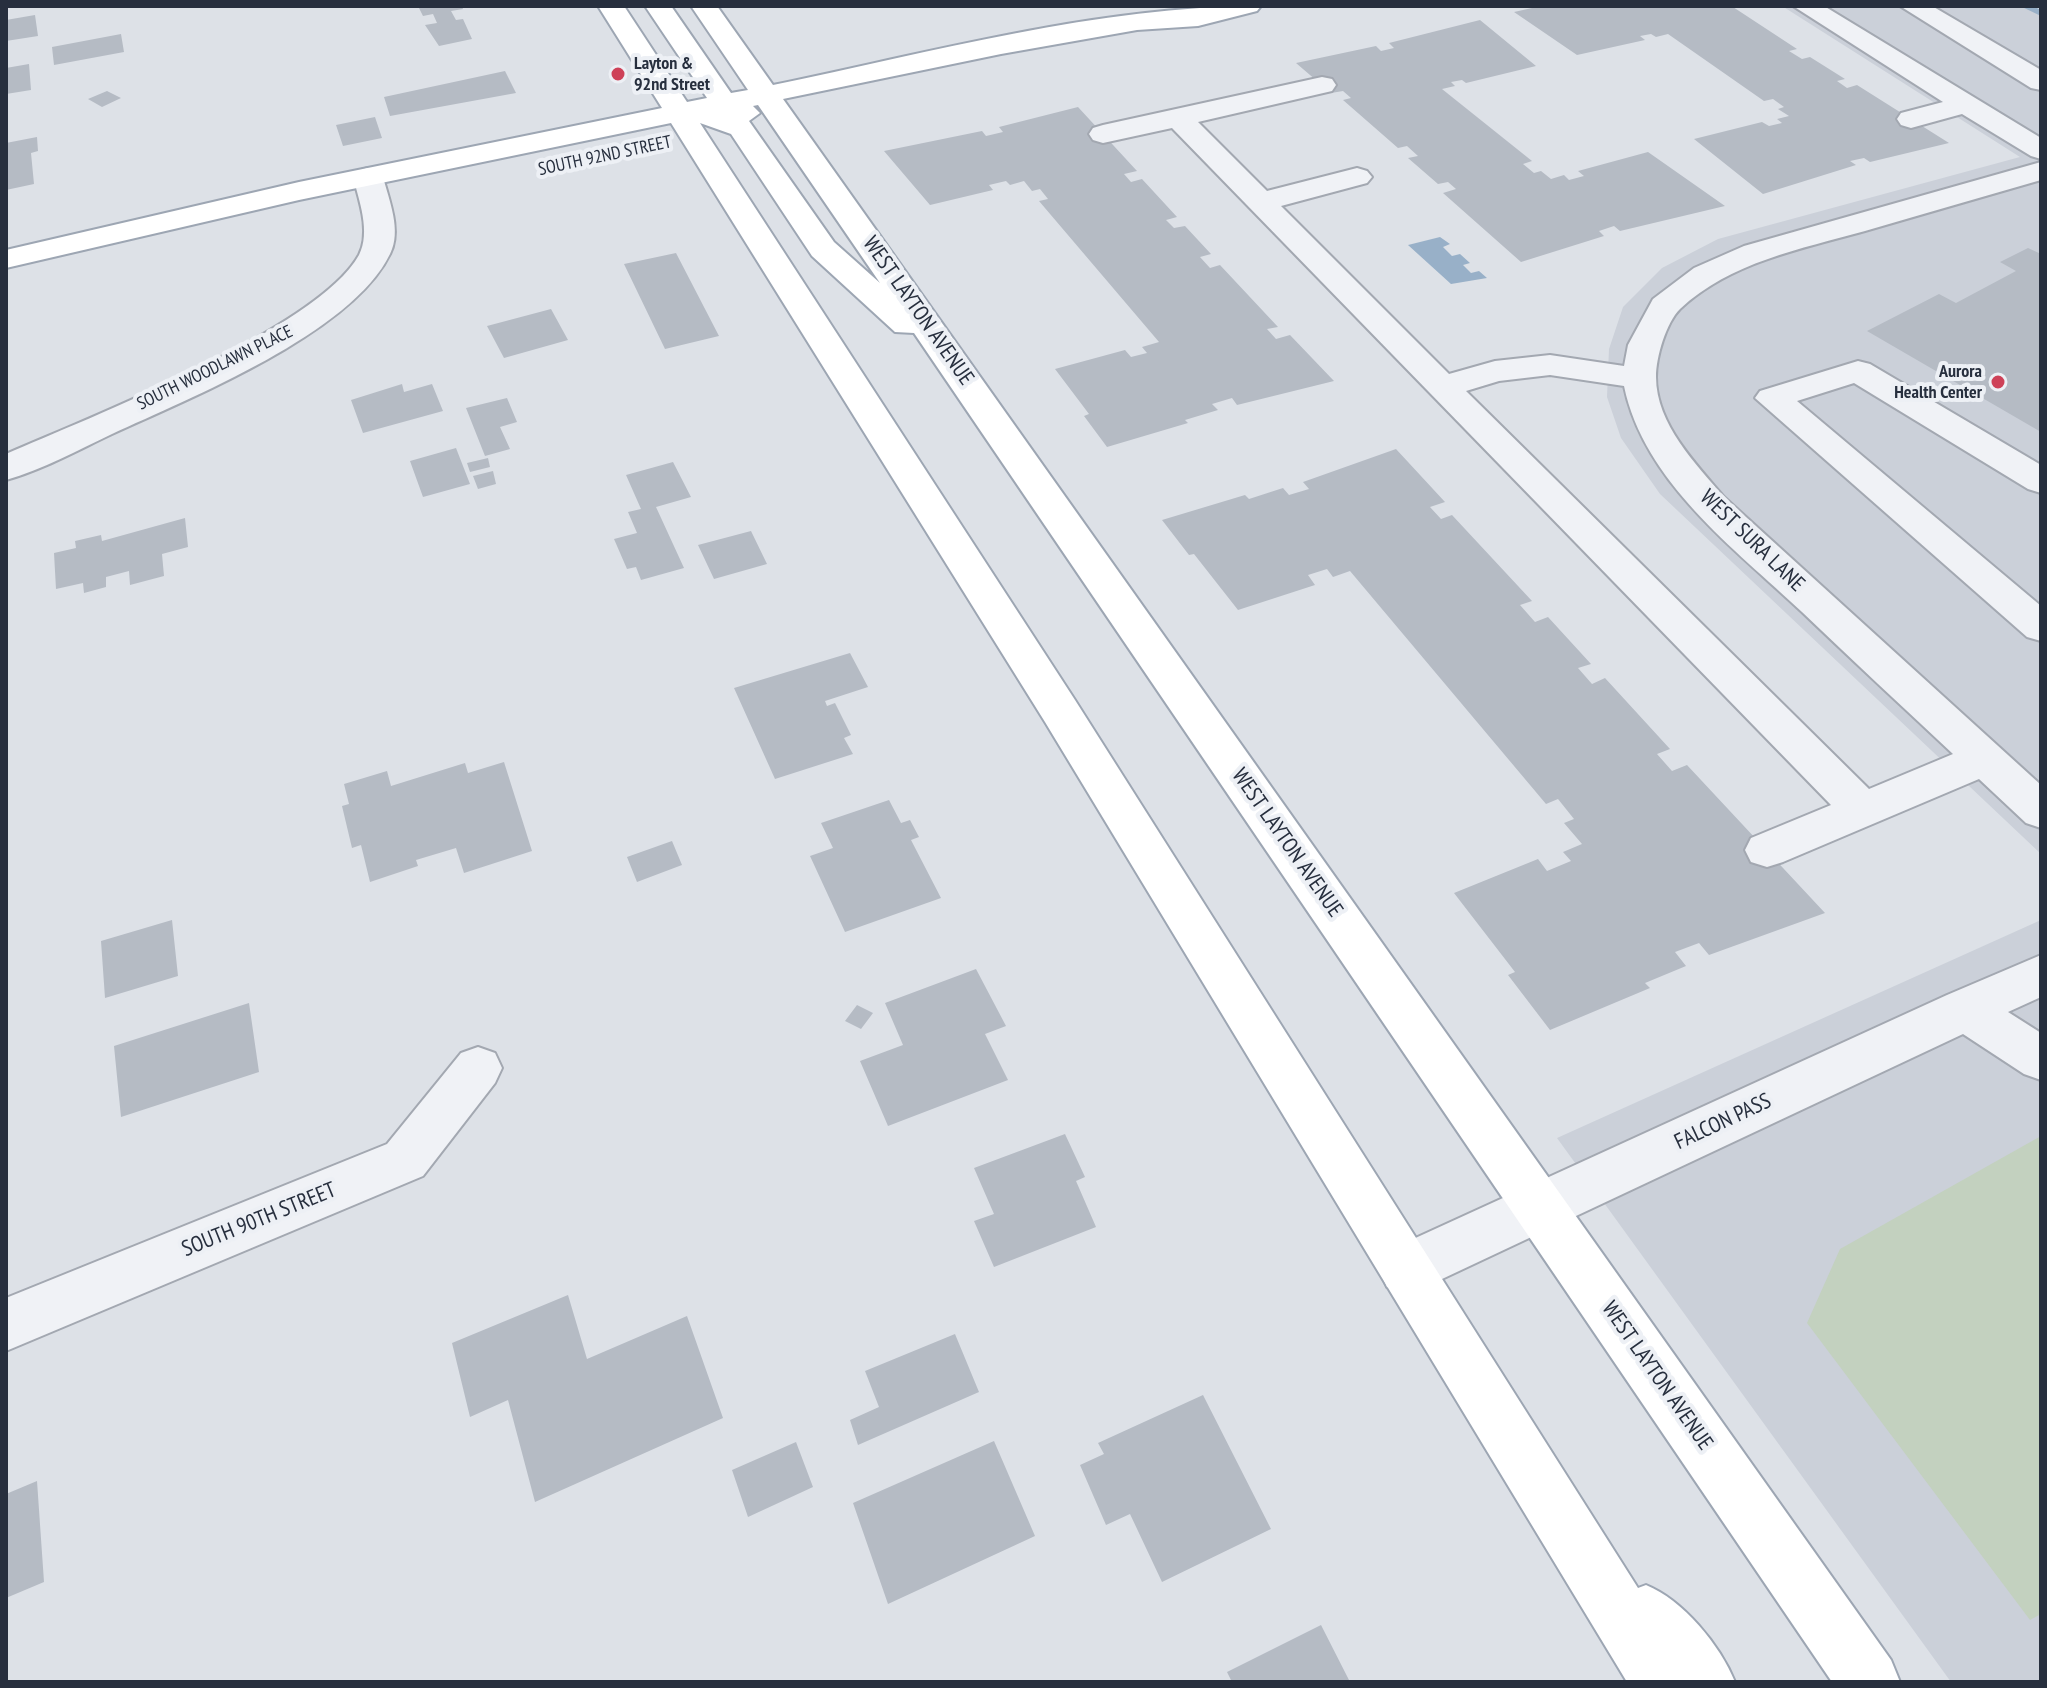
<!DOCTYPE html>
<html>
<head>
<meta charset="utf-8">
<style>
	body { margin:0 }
	#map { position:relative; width:2047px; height:1688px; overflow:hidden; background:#dde1e7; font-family:"PT Sans Narrow",sans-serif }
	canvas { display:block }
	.frame { position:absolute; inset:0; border:8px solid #272f3e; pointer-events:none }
</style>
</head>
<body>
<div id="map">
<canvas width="2047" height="1688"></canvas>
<div class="frame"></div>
</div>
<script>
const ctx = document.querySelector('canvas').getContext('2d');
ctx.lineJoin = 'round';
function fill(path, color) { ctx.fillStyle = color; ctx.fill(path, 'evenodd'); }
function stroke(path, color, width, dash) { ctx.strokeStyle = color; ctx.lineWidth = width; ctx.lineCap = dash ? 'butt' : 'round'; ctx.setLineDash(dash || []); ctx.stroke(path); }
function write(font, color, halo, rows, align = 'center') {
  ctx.font = font + ' "PT Sans Narrow",sans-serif'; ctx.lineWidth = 8; ctx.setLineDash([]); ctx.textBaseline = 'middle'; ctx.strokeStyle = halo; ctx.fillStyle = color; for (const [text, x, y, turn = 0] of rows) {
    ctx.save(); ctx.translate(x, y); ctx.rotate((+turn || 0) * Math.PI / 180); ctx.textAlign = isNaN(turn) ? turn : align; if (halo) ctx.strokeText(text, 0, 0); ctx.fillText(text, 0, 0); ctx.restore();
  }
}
fill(new Path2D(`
	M1782,6H2032L2041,11V854L1660,494L1621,438L1607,397L1609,349L1623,307L1662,268L1718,239L2020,157Z
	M2041,920V1682H1951L1557,1138Z`), '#cbd0d9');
fill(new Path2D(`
	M2041,1136V1614L2030,1620L1807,1323L1840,1249Z`), '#c3d1bf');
fill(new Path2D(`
	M1440,237L1450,244L1443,247L1452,256L1460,254L1470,263L1463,265L1471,273L1479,271L1487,278L1451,284L1408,245Z`), '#98b0c8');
fill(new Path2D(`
	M2020,6H2033L2041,10V16Z`), '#98b0c8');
fill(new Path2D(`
	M418,6H462L463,9L451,11L456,20L463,19L472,39L439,46L425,25L437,23L433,14L423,16Z
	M1541,6L1733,7L1797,49L1789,51L1802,59L1810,57L1845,79L1837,81L1847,88L1857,85L1949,143L1870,162L1864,158L1850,161L1856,165L1763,194L1694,139L1762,122L1769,126L1782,123L1777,119L1789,116L1778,109L1784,107L1773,99L1764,101L1668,34L1656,37L1651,34L1640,36L1645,40L1577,55L1514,12Z
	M35,15L38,36L6,41V20Z
	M1480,20L1536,66L1466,83L1462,80L1451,82L1455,86L1442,89L1532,161L1523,164L1534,173L1541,171L1551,179L1564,175L1569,180L1584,176L1578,171L1648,152L1725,206L1620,231L1614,226L1599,231L1604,236L1521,262L1443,193L1456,189L1448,182L1438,184L1408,158L1418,156L1407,146L1398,148L1343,100L1351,98L1343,91L1331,93L1296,63L1376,46L1381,51L1394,48L1389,43Z
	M121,34L124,52L54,65L52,47Z
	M29,64L31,90L6,94V68Z
	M505,71L516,93L390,116L384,97Z
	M107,91L121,98L102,107L88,99Z
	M1078,107L1137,171L1124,174L1131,182L1142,179L1177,217L1166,220L1174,228L1185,226L1211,254L1200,257L1210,268L1220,265L1278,327L1267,329L1276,339L1290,335L1334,381L1237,405L1232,398L1212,404L1218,410L1185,420L1188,423L1107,447L1084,416L1089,414L1055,369L1125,350L1131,357L1147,353L1142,347L1159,342L1039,201L1048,199L1040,189L1032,191L1024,181L1010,185L1006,181L989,185L993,190L930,205L884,151L982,131L986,136L1003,132L999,127Z
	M375,117L382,138L343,146L336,125Z
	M37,137L38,151L31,153L34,184L6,190V143Z
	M2028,248L2041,254V432L1867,331L1939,294L1956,303L2016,271L2000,262Z
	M676,253L719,336L665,349L624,264Z
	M551,309L568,340L504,358L487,326Z
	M402,384L404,392L432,384L443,411L363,433L351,400Z
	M507,398L517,422L500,427L510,449L485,456L466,408Z
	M456,448L470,484L423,497L410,461Z
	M1396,449L1445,502L1430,507L1441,519L1452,515L1532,601L1520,605L1535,622L1548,617L1591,664L1578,668L1592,684L1605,678L1670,749L1657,754L1672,771L1687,765L1825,913L1709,955L1699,943L1675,952L1686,966L1645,983L1650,988L1550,1030L1508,975L1515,972L1454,893L1538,859L1547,871L1571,861L1563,852L1582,844L1564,823L1574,819L1558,799L1546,804L1350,571L1333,577L1327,569L1308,575L1315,585L1238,610L1194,554L1189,555L1162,520L1245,495L1249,499L1283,488L1289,495L1309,489L1303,482Z
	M488,458L490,467L470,472L467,463Z
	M673,462L691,497L656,507L684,568L641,580L636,567L627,569L614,539L637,533L628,512L641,509L626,475Z
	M493,471L496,484L478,489L473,476Z
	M185,518L188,547L162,554L164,576L130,585L129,571L106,577V587L84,593L83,583L56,589L54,553L76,548L75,541L101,535L102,541Z
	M751,531L767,564L714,579L698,545Z
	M850,653L868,687L825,701L827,706L835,703L851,735L844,738L853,754L775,779L734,688Z
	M504,762L532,851L464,873L456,848L416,860L418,866L370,882L361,845L352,848L342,806L349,804L344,784L387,771L391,786L465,763L468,773Z
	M889,800L901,823L910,820L919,837L911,840L941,898L845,932L810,856L833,848L821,823Z
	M672,841L682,865L637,882L627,857Z
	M172,920L178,976L105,998L101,941Z
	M976,969L1006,1026L985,1034L1008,1080L888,1126L860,1061L903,1045L885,1003Z
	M249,1003L259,1072L121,1117L114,1046Z
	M857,1005L873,1013L861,1029L845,1021Z
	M1065,1134L1085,1177L1076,1181L1096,1227L994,1267L974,1221L994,1214L974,1168Z
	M568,1295L587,1359L687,1316L723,1418L535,1502L508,1400L470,1417L452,1343Z
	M955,1334L979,1392L858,1445L850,1420L879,1407L865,1371Z
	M1203,1395L1271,1529L1162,1582L1130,1514L1106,1525L1080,1465L1104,1454L1098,1443Z
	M994,1441L1035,1536L888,1604L853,1503Z
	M796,1442L813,1487L748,1517L732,1470Z
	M37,1481L44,1582L6,1598V1494Z
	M1321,1625L1350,1682H1232L1227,1672Z`), '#b5bbc4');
const minor = new Path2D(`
	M1793,6H1824L2041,138V159L2031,156L1962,114L1911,128L1901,125L1897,119L1901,113L1943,102Z
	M1900,6H1932L2041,70V90L2031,88Z
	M1322,77L1332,79L1336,85L1332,91L1198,122L1267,191L1357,168L1367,171L1372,177L1367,183L1281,206L1449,374L1495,361L1550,355L1624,366L1628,345L1653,299L1694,268L1744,246L2041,162V180C1982,197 1923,214 1865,231C1801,249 1730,262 1680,309C1666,323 1656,357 1656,377C1656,424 1696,464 1724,497L2041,785V828L2026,823L1979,779L1783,862L1767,867L1751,862L1745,850L1751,838L1831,805L1172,128L1103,143L1093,140L1089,134L1093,128L1103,125ZM1550,375L1624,386C1644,482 1734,548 1802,612C1852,660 1903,707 1953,754L1869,789L1466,391L1499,381Z
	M368,168L378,171L383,177C389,200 402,231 390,254C352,333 190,398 112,434C78,450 42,470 6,480V454C88,418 318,329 359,255C371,232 359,200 353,177L358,171Z
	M1858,361L1870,364L2041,465V493L2028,489L1854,383L1797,401L2041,606V641L2027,637L1755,398L1760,391Z
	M2041,955V997L2008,1012L2041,1033V1080L2024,1074L1963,1034L1425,1287L1406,1294L1387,1287L1379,1269L1387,1251L1947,995Z
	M478,1047L495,1053L502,1068L495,1083L423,1176L6,1351V1298L387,1144L461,1053Z`);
const major = new Path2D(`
	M598,6H624L687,102L707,98L645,6H671L731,93L748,90L691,6H717L773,85C933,52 1098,6 1261,6L1257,11L1198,26L1137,30L1001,54L783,99L1891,1660L1900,1682H1832L914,333L895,332L812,256L731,134L700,123L1075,700L1638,1588L1646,1585C1683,1600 1720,1645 1735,1682H1627L1045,722L671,123L299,200L6,268V250L299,182L662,108ZM758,105L880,283L834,242L749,121L760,113L753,106Z`);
stroke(minor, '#a3a8b1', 4);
stroke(major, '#9da6b3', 4);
fill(minor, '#f0f2f6');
fill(major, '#fff');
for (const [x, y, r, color] of [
	[618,74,8,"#ce4158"],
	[1998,382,8,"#ce4158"]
]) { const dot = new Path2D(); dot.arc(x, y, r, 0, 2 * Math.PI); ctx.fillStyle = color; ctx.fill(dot); stroke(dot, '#edf0f5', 3); }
write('bold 18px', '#272f3e', '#edf0f5', [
	["Layton &",634,64],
	["92nd Street",634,85],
	["Aurora",1982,372,"right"],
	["Health Center",1982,393,"right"]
], 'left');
write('18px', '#272f3e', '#edf0f5', [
	["SOUTH 92ND STREET",605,156,-12],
	["SOUTH WOODLAWN PLACE",215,368,-26]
]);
write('22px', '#272f3e', '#edf0f5', [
	["WEST LAYTON AVENUE",918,311,55],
	["WEST SURA LANE",1752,541,44],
	["WEST LAYTON AVENUE",1287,843,55],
	["FALCON PASS",1723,1122,-25],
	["SOUTH 90TH STREET",259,1220,-22],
	["WEST LAYTON AVENUE",1657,1376,55]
]);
</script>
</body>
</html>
